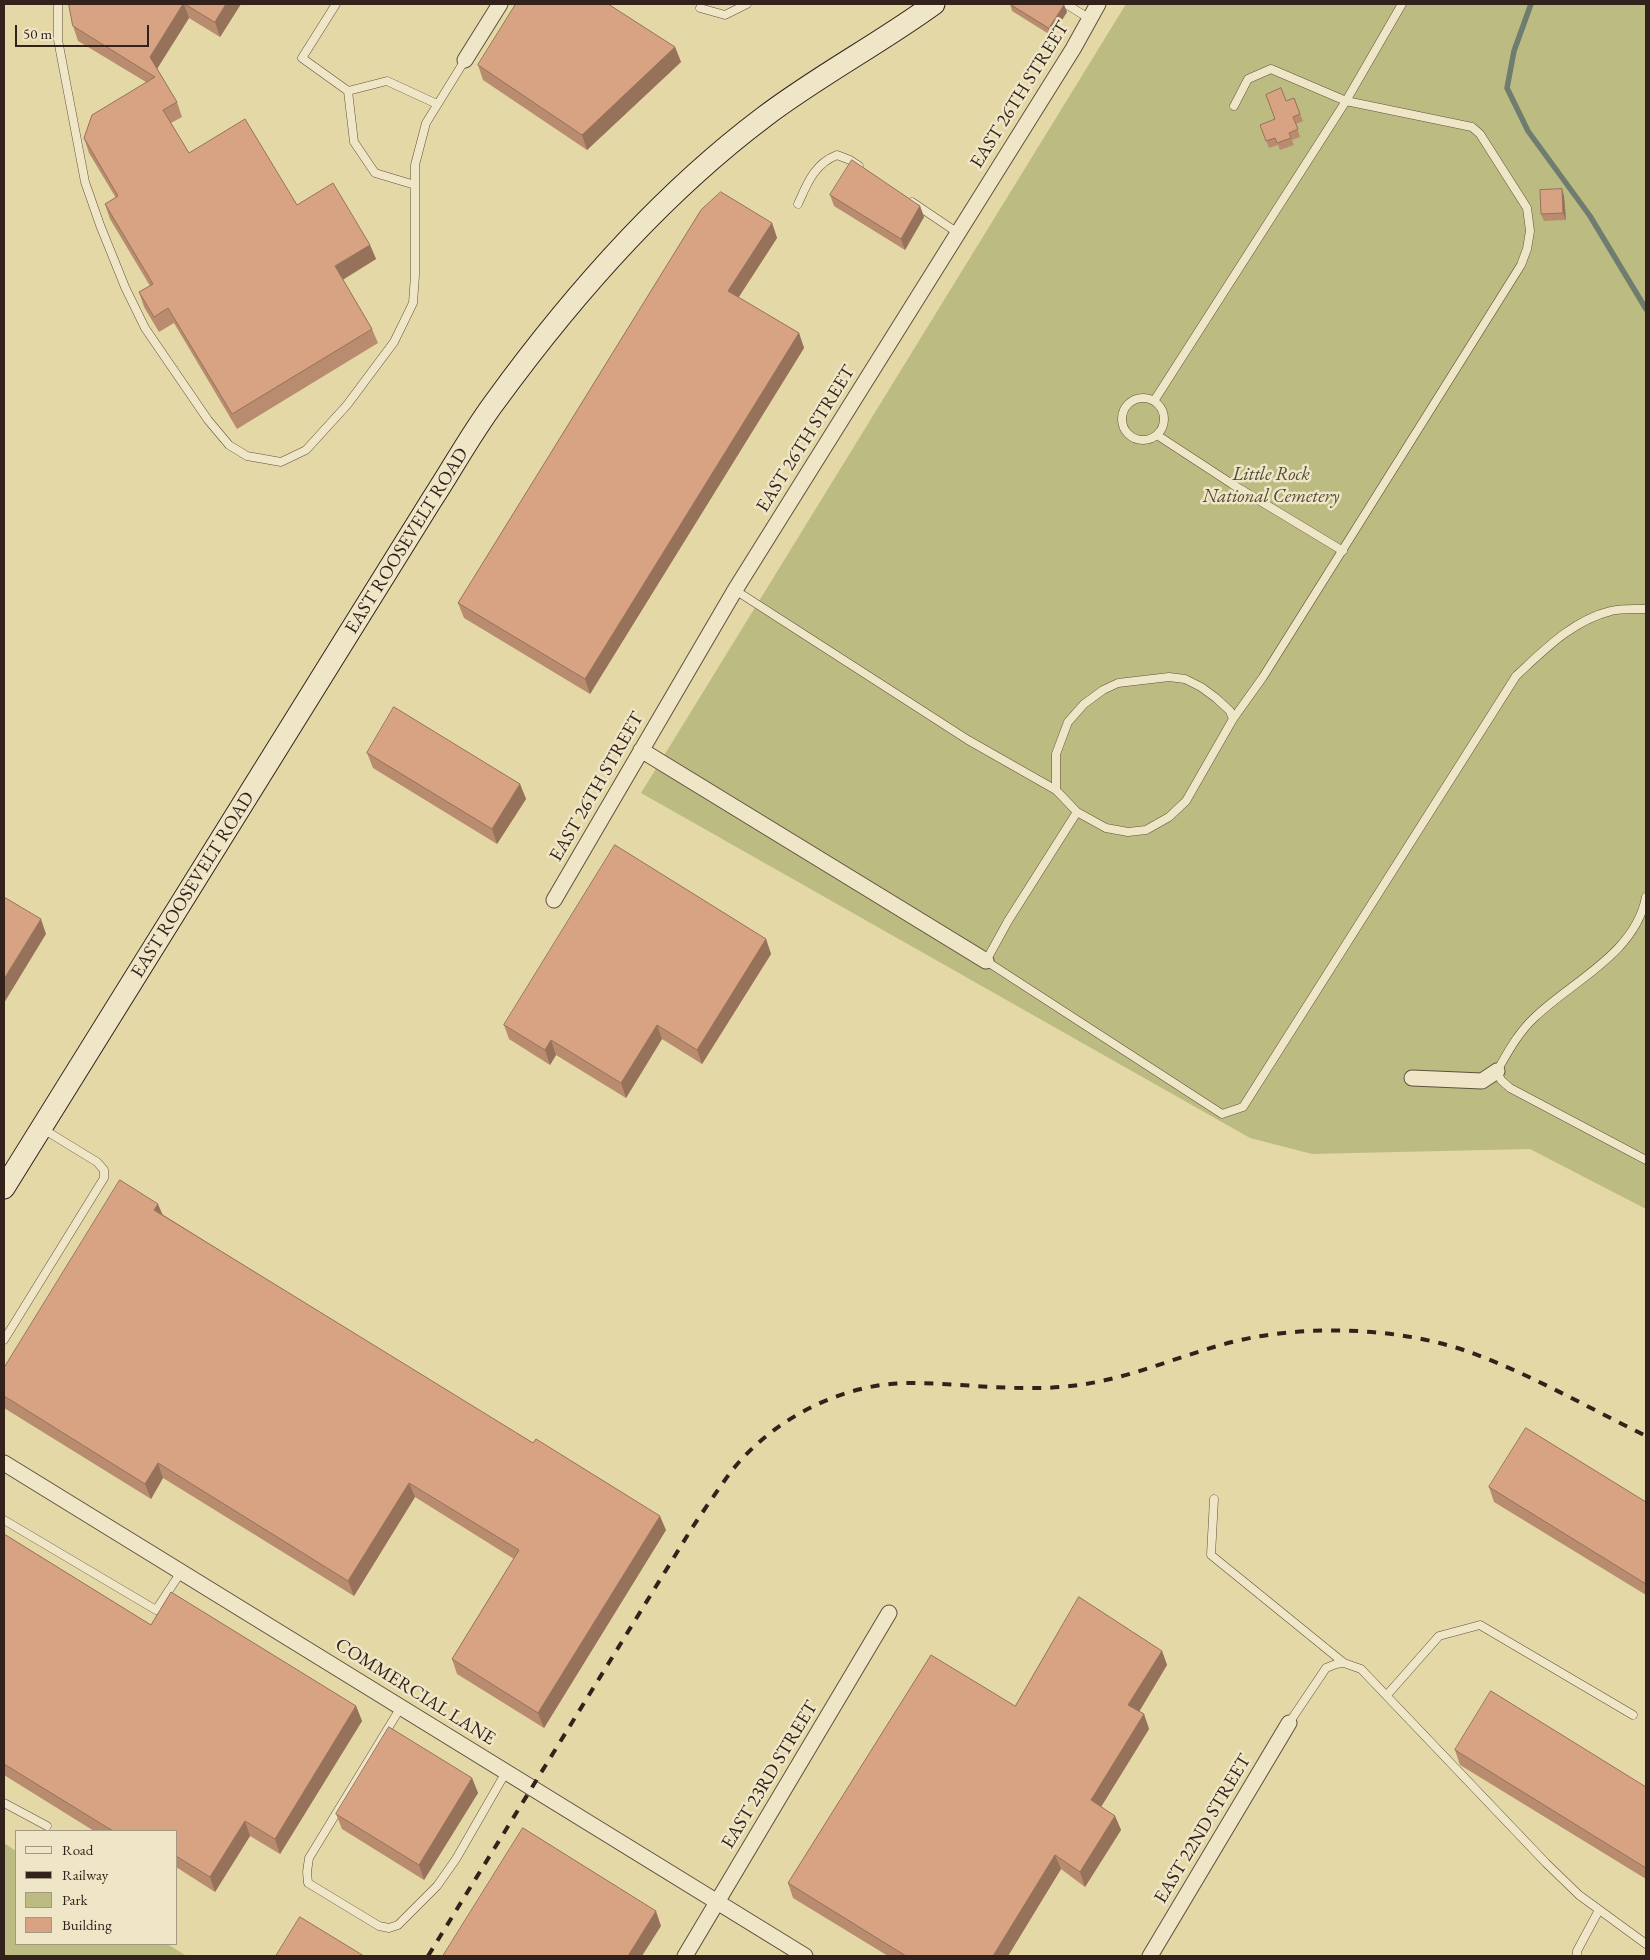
<!DOCTYPE html>
<html>
<head>
<meta charset="utf-8">
<style>
	body { margin:0 }
	#map { position:relative; width:1650px; height:1960px; overflow:hidden; background:#e5d8a7; font-family:"EB Garamond",serif }
	canvas { display:block }
	.frame { position:absolute; inset:0; border:5px solid #33221c; pointer-events:none }
	.legend { position:absolute; left:15px; top:1830px; width:162px; height:115px; box-sizing:border-box; background:#eee6c6; border:1px solid #a39882; margin:0; padding:6px 9px; list-style:none; font-size:15px; color:#33221c }
	.legend li { display:flex; align-items:center; gap:10px; height:25px }
	.legend b { width:25px; border:1px solid #a39882 }
	.scale { position:absolute; left:15px; top:25px; width:134px; height:22px; box-sizing:border-box; border:2px solid #33221c; border-top:0; padding-left:6px; font-size:15px; line-height:18px; white-space:nowrap; color:#33221c; -webkit-text-stroke:4px #eee6c6; paint-order:stroke }
</style>
</head>
<body>
<div id="map">
<canvas width="1650" height="1960"></canvas>
<div class="frame"></div>
<ul class="legend">
<li><b style="height:6px;background:#eee6c6"></b>Road</li>
<li><b style="height:6px;background:#33221c"></b>Railway</li>
<li><b style="height:14px;background:#bcbc82"></b>Park</li>
<li><b style="height:14px;background:#d7a382"></b>Building</li>
</ul>
<div class="scale">50 m</div>
</div>
<script>
const ctx = document.querySelector('canvas').getContext('2d');
ctx.lineJoin = 'round';
function fill(path, color) { ctx.fillStyle = color; ctx.fill(path, 'evenodd'); }
function stroke(path, color, width, dash) { ctx.strokeStyle = color; ctx.lineWidth = width; ctx.lineCap = dash ? 'butt' : 'round'; ctx.setLineDash(dash || []); ctx.stroke(path); }
function write(font, color, halo, rows, align = 'center') {
  ctx.font = font + ' "EB Garamond",serif'; ctx.lineWidth = 5; ctx.setLineDash([]); ctx.textBaseline = 'middle'; ctx.strokeStyle = halo; ctx.fillStyle = color; for (const [text, x, y, turn = 0] of rows) {
    ctx.save(); ctx.translate(x, y); ctx.rotate((+turn || 0) * Math.PI / 180); ctx.textAlign = isNaN(turn) ? turn : align; if (halo) ctx.strokeText(text, 0, 0); ctx.fillText(text, 0, 0); ctx.restore();
  }
}
fill(new Path2D(`
	M1126,4H1646V1209L1530,1149L1312,1154L1250,1138L641,793Z
	M4,1843L16,1851V1944H167L187,1956H4Z`), '#bcbc82');
stroke(new Path2D(`
	M1531,4L1514,51L1507,88L1528,131L1590,216L1646,309`), '#6e7d6f', 5.5);
const lane = new Path2D(`
	M58,4V40L85,182L100,225L125,287L145,328L208,420L229,445L247,456L281,462L306,450L347,405L394,342L413,303L415,275V165L426,123L465,60
	M336,4L302,58L348,91
	M1066,4L1090,19
	M700,8L725,15L747,4
	M415,185L375,173L354,142L348,91L387,81L437,104
	M912,202L958,233
	M798,204C807,184 814,164 837,155L850,160L859,166
	M1122 419a21 21 0 1 1 42 0a21 21 0 1 1-42 0Z
	M1154,401L1346,101L1402,4
	M1157,435L1232,484L1343,551
	M735,590L968,740L1056,790
	M1233,719L1230,711L1216,698L1201,687L1185,679L1169,677L1118,683L1103,690L1084,704L1068,722L1056,754V790L1077,812L1106,828L1128,832L1146,830L1169,817L1186,801L1233,719L1263,677L1521,265L1527,249L1530,231L1527,208L1480,134L1472,127L1346,101L1271,69L1248,79L1234,106
	M1077,812L1008,921L986,961L1222,1114L1243,1107L1516,676C1544,650 1573,620 1611,611C1622,608 1635,609 1646,609
	M1646,897C1635,954 1572,981 1534,1018C1518,1033 1508,1052 1497,1071L1501,1080L1510,1088L1646,1160
	M4,1340L104,1178V1170L97,1162L43,1129
	M1214,1499L1211,1555L1344,1663
	M4,1520L156,1610L181,1572
	M1387,1695L1439,1636L1480,1625L1633,1715
	M401,1707L309,1858L307,1872L308,1883L379,1926L389,1928L398,1925L437,1886L456,1859L506,1772
	M1289,1723L1326,1668L1336,1664L1344,1663L1361,1669L1546,1863L1579,1895L1646,1944
	M4,1803L47,1826
	M1577,1956V1951L1599,1910`);
const street = new Path2D(`
	M465,60L500,4
	M641,750L986,961
	M554,900L735,590L1073,49L1098,4
	M1412,1078L1482,1081L1497,1071
	M4,1463L805,1956
	M685,1956L889,1613
	M1150,1956L1289,1723`);
const secondary = new Path2D(`
	M4,1188L431,501C452,469 471,434 494,403C571,297 659,196 764,117C818,76 879,44 934,4`);
stroke(lane, '#60503f', 9);
stroke(street, '#60503f', 17);
stroke(secondary, '#33221c', 23);
stroke(lane, '#eee6c6', 8);
stroke(street, '#eee6c6', 15);
stroke(secondary, '#eee6c6', 21);
stroke(new Path2D(`
	M428,1956L692,1528C704,1510 717,1491 730,1473C771,1420 840,1384 907,1383C964,1383 1022,1393 1079,1385C1139,1377 1195,1348 1255,1337C1323,1325 1407,1329 1472,1353C1532,1375 1589,1408 1646,1436`), '#33221c', 4, [9, 9]);
fill(new Path2D(`
	M69,4H241L220,37L189,18L157,69L177,102L182,117L171,123L189,153L297,205L370,245L376,259L343,280L372,329L378,343L237,429L174,323L159,332L144,307L139,292L150,286L110,219L105,204L116,198L89,153L84,138L146,82L78,41L73,26Z
	M1010,4L1064,5L1067,12L1052,36L1012,11Z
	M675,47L681,62L587,150L483,80L478,65Z
	M1294,98L1303,121L1296,124L1300,137L1292,140L1294,145L1280,150L1278,145L1269,148L1260,125L1275,119L1286,101Z
	M1562,189L1564,196L1566,220L1544,221L1541,214Z
	M830,195L920,206L924,217L905,250L834,206Z
	M772,223L777,238L738,298L799,333L804,348L590,694L464,618L458,603Z
	M367,753L520,784L526,799L497,844L373,768Z
	M766,939L771,954L702,1064L662,1039L626,1098L556,1055L550,1065L509,1039L504,1025Z
	M162,1214L666,1530L544,1728L457,1674L452,1659L514,1559L415,1497L354,1596L163,1478L151,1499L4,1408V1368Z
	M1489,1487L1646,1502V1595L1494,1502Z
	M4,1534L151,1625L356,1706L362,1721L280,1854L250,1836L215,1892L176,1867V1831H94L4,1775Z
	M1162,1651L1167,1665L1139,1712L1144,1714L1149,1729L1101,1807L1115,1816L1121,1830L1085,1887L1061,1869L1008,1956H888L793,1898L788,1883L1015,1706Z
	M1455,1750L1646,1787V1879L1460,1765Z
	M472,1778L478,1793L424,1880L342,1829L336,1814Z`), '#b98c70');
fill(new Path2D(`
	M183,4H184L189,18L155,72L150,57Z
	M226,4H241L220,37L215,22Z
	M1064,5L1067,12L1052,36L1049,28Z
	M675,47L681,62L587,150L582,135Z
	M1562,189L1564,196L1566,220L1563,213Z
	M920,206L924,217L905,250L901,239Z
	M772,223L777,238L733,306L728,291Z
	M370,245L376,259L340,281L335,266Z
	M799,333L804,348L590,694L585,679Z
	M520,784L526,799L497,844L492,829Z
	M41,919L46,934L4,1003V979Z
	M766,939L771,954L702,1064L697,1050Z
	M657,1025L662,1039L626,1098L621,1083Z
	M551,1040L556,1055L550,1065L545,1050Z
	M158,1204L164,1218L154,1210Z
	M158,1463L163,1478L151,1499L145,1484Z
	M409,1483L415,1497L354,1596L348,1581Z
	M660,1516L666,1530L544,1728L538,1713Z
	M1162,1651L1167,1665L1134,1720L1128,1705Z
	M356,1706L362,1721L280,1854L275,1839Z
	M1144,1714L1149,1729L1096,1815L1091,1800Z
	M472,1778L478,1793L424,1880L419,1865Z
	M1115,1816L1121,1830L1085,1887L1080,1872Z
	M245,1821L250,1836L215,1892L210,1877Z
	M1055,1855L1061,1869L1008,1956H993Z
	M656,1911L661,1926L642,1956H628Z`), '#96725b');
const building = new Path2D(`
	M69,4H183L150,57L177,102L163,110L189,153L245,119L297,205L333,183L370,245L335,266L372,329L232,414L168,308L154,317L139,292L153,284L105,204L118,196L84,138L92,115L155,77L73,26Z
	M185,4H226L215,22Z
	M516,4H608L675,47L582,135L478,65Z
	M1010,4H1062L1064,5L1049,28Z
	M1281,88L1286,101L1294,98L1300,114L1293,117L1298,129L1289,133L1291,138L1277,143L1275,138L1266,141L1260,125L1275,119L1266,95Z
	M852,160L920,206L901,239L830,195Z
	M1562,189L1563,213L1541,214L1540,190Z
	M721,192L772,223L728,291L799,333L585,679L458,603L701,210Z
	M394,707L520,784L492,829L367,753Z
	M615,845L766,939L697,1050L657,1025L621,1083L551,1040L545,1050L504,1025Z
	M4,897L41,919L4,979Z
	M120,1180L158,1204L154,1210L533,1443L536,1439L660,1516L538,1713L452,1659L519,1550L409,1483L348,1581L158,1463L145,1484L4,1396V1368Z
	M1526,1428L1646,1502V1584L1489,1487Z
	M4,1534L151,1625L171,1592L356,1706L275,1839L245,1821L210,1877L176,1856V1831H113L4,1764Z
	M1079,1597L1162,1651L1128,1705L1144,1714L1091,1800L1115,1816L1080,1872L1055,1855L993,1956H906L788,1883L931,1655L1015,1706Z
	M1491,1691L1646,1787V1868L1455,1750Z
	M389,1727L472,1778L419,1865L336,1814Z
	M523,1828L656,1911L628,1956H443Z
	M300,1917L364,1956H276Z`);
fill(building, '#d7a382');
stroke(building, '#96725b', 1);
write('19px', '#33221c', '#eee6c6', [
	["EAST 26TH STREET",1020,95,-58],
	["EAST 26TH STREET",806,439,-58],
	["EAST ROOSEVELT ROAD",407,541,-58],
	["EAST 26TH STREET",597,787,-60],
	["EAST ROOSEVELT ROAD",193,885,-58],
	["COMMERCIAL LANE",415,1692,32],
	["EAST 23RD STREET",770,1775,-59],
	["EAST 22ND STREET",1203,1829,-59]
]);
write('italic 19px', '#554836', '#eee6c6', [
	["Little Rock",1271,475],
	["National Cemetery",1271,497]
]);
</script>
</body>
</html>
